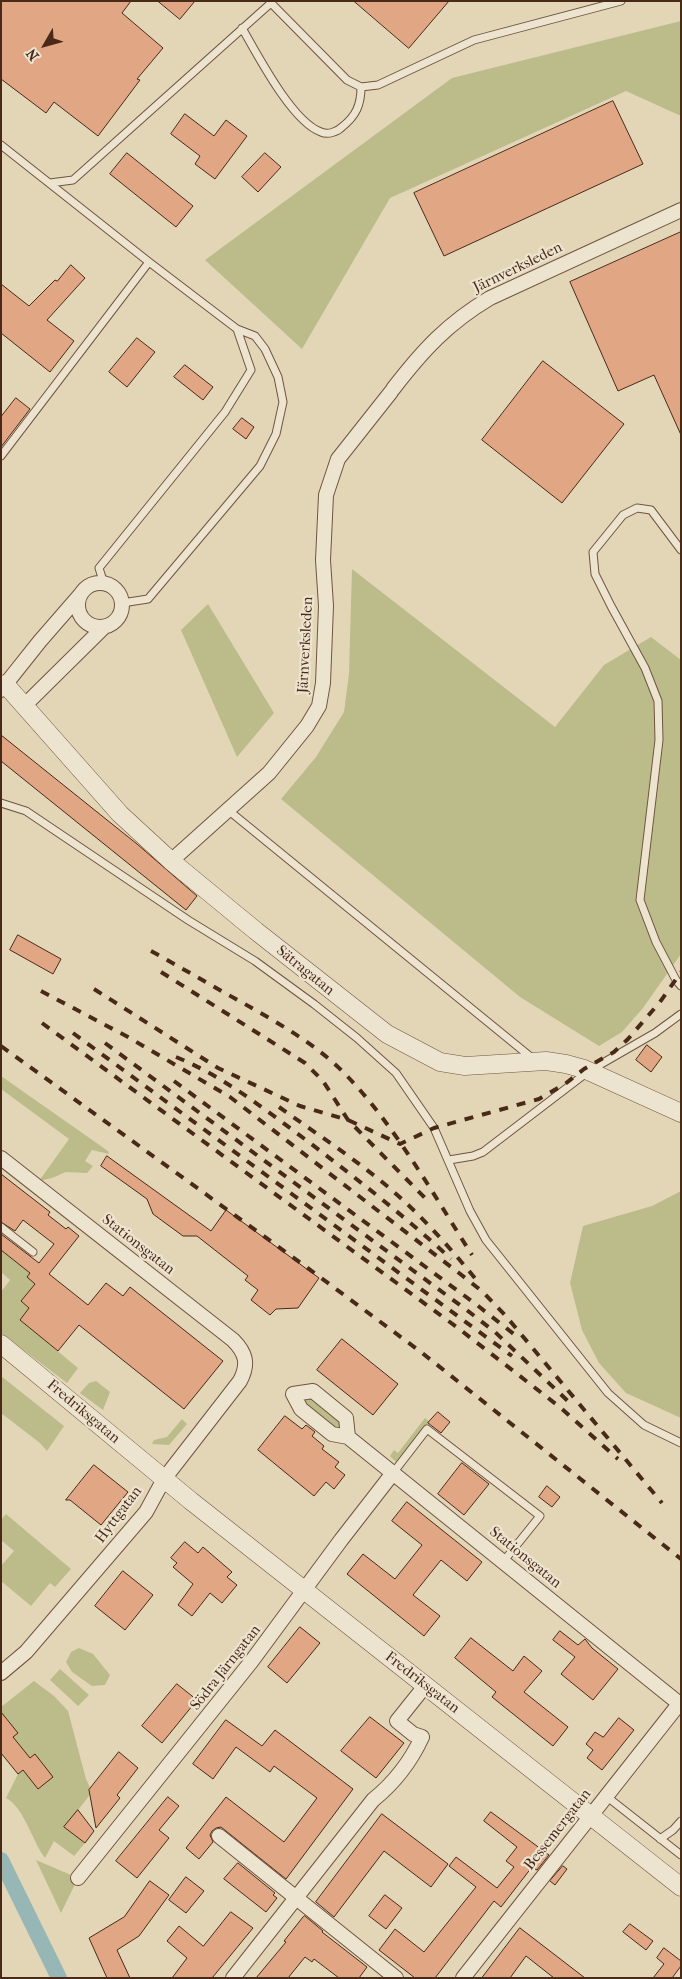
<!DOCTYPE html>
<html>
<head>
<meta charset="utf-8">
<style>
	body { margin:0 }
	#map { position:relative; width:682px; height:1979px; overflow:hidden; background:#e3d6b7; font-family:"IM FELL French Canon",serif }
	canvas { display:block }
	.frame { position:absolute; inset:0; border:2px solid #492918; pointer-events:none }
	.north { position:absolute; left:20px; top:20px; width:50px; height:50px; -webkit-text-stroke:4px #ede4d0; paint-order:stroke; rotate:232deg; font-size:14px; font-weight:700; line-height:20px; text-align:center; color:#492918 }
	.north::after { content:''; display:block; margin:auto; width:18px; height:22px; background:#492918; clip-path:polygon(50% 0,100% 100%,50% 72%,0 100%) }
</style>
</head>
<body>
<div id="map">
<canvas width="682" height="1979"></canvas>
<div class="frame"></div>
<div class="north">N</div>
</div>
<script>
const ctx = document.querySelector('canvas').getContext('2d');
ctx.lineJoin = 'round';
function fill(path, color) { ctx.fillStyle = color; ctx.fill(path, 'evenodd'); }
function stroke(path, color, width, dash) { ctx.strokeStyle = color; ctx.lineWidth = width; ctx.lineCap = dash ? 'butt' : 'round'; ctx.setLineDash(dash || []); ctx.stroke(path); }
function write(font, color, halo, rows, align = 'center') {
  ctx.font = font + ' "IM FELL French Canon",serif'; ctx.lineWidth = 4.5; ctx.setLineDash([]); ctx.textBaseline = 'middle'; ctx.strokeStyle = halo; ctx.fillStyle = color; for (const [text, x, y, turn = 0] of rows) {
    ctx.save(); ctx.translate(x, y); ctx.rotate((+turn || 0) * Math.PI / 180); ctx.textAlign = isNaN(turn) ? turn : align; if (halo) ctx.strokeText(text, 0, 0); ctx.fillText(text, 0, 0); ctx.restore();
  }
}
fill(new Path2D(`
	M681,21V116L626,91L390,198L302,349L205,260L452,78Z
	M352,569L555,727L604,665L651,637L681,660V954L643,1008L622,1032L599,1046L520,997L281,799L316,757L344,712L349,674Z
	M208,604L274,713L237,757L181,630Z
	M1,1076L108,1151L109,1154L92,1150L85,1161L93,1166L87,1173L66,1172L52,1178L39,1181L69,1139L1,1089Z
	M681,1191V1418L626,1393L599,1363L582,1330L570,1283L583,1226L652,1206Z
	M1,1250L30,1273L35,1284L21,1301L29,1308L20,1320L78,1368L67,1383L1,1333V1292L10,1280L1,1272Z
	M1,1376L64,1426L47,1451L40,1443L1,1413Z
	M96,1381L110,1392L103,1410L80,1393L89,1383Z
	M313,1391L346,1418L348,1437L332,1434L293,1394Z
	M425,1418L430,1422L427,1429L397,1463L390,1456L394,1450L398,1453Z
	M182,1419L187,1424L169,1445L152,1444L154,1440L167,1437Z
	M6,1514L71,1569L55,1587L50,1583L31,1606L1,1581V1566L14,1551L1,1540V1520Z
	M79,1648L93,1654L110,1675L105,1685L92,1686L72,1672L66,1662L71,1652Z
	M60,1669L89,1695L78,1706L50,1680Z
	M34,1681L54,1696L68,1711L86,1779L92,1792L65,1827L85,1843L74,1856L54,1841L45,1858C32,1841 24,1807 6,1798L18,1774L1,1753V1707Z
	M36,1860L78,1878L61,1913Z`), '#bbbc89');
stroke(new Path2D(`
	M1,1860L59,1978`), '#96b7b5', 16);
const building = new Path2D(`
	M1,1H131L122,13L163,48L137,79L140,80L98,136L54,102L46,113L1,79Z
	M158,1H195L180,19Z
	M354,1H449L409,48Z
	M613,101L643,164L444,256L414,193Z
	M185,114L214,136L226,120L247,136L215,179L195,164L200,156L171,134Z
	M127,153L193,206L176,227L110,174Z
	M265,153L281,167L258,192L242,177Z
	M681,232V435L654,375L618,391L570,282Z
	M71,265L85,278L47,320L74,341L50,372L1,333V284L29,306L55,280L57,281Z
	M137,338L155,352L127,387L109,372Z
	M543,361L624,424L562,503L482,440Z
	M185,365L213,387L203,400L174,377Z
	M16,398L30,409L1,447V417Z
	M242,418L254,427L246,439L233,429Z
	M1,735L137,844L197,896L186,910L1,761Z
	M18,935L61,959L53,974L10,950Z
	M647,1045L662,1057L651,1072L636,1060Z
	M107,1156L211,1231L226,1210L319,1278L298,1308L276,1309L270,1315L251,1300L258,1290L245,1280L248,1276L197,1236H183L153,1214L147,1199L101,1166Z
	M1,1174L50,1212L48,1215L66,1229L68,1227L79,1236L49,1274L88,1305L106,1283L123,1296L130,1287L223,1361L184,1409L79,1325L58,1351L20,1320L29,1308L21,1301L35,1284L27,1277L30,1273L1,1250V1234L39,1263L54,1244L23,1220L15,1231L1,1222Z
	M342,1339L398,1384L373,1415L317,1370Z
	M438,1412L450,1422L441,1433L428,1423Z
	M285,1416L302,1429L306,1425L315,1432L312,1436L324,1446L322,1449L339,1462L335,1467L345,1475L334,1489L326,1482L314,1496L258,1450Z
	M462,1463L489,1484L464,1515L438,1494Z
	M94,1465L128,1492L101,1525L70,1500H66Z
	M547,1486L560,1497L552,1507L539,1497Z
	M407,1502L482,1562L467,1581L441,1560L413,1595L440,1616L424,1636L347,1574L363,1554L395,1579L422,1545L392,1521Z
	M185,1542L198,1553L203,1547L232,1572L227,1577L237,1585L222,1603L210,1593L192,1616L178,1605L193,1584L173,1567L177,1563L171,1558Z
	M123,1571L153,1595L125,1630L95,1606Z
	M300,1627L320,1643L287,1683L268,1667Z
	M560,1631L578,1645L585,1639L592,1648L618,1669L593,1700L561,1674L575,1657L553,1640Z
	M471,1638L513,1671L524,1656L542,1671L524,1692L568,1727L553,1746L492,1697L496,1692L455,1658Z
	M177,1684L197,1700L162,1743L142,1726Z
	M1,1712L18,1733L13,1737L30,1758L35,1754L53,1777L38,1789L23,1770L18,1774L1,1753Z
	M370,1717L404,1743L376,1778L341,1751Z
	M619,1718L634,1730L602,1770L587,1758L593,1750L586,1744L595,1732L603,1737Z
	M226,1720L262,1746L275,1730L353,1789L286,1879L221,1827L216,1828L212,1831L210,1835L213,1842L199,1859L186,1848L226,1797L284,1842L317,1798L274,1766L270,1772L236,1747L213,1779L193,1764Z
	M119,1752L138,1768L117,1795L120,1798L96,1828L89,1790Z
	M168,1797L179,1806L159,1830L169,1838L137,1878L116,1861Z
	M78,1810L94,1831L85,1843L64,1827Z
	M491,1812L549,1855L537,1870L532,1867L501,1907L494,1901L435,1978H415L379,1950L395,1929L424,1952L476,1887L449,1866L456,1857L497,1888L514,1867L506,1861L517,1847L484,1821Z
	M382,1814L448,1864L431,1887L384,1851L334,1917L316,1902Z
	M238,1863L275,1893L273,1895L277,1898L266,1912L224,1879Z
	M563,1866L567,1869L555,1885L550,1881Z
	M186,1877L204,1891L186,1913L169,1900Z
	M150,1881L169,1895L139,1936L117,1950L130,1978H107L89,1938L124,1917Z
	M385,1895L402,1908L386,1929L369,1916Z
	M231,1912L253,1928L212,1978H172L187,1958L167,1941L179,1926L203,1946Z
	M305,1916L323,1931L322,1932L367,1967L359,1978H339L314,1959L312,1962L305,1957L288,1978H256L286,1942L284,1941L303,1917Z
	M630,1924L653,1941L646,1950L623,1932Z
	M520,1928L585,1978H554L526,1956L510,1978H482Z
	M664,1948L681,1961V1966L672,1978H653L664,1964L657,1958Z`);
fill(building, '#e1a684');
stroke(building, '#492918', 1);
const service = new Path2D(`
	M272,1L271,3L347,80L361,87L378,85L474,40L621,1
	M242,28C257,54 292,122 321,132C328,135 337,132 342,127C356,116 361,105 361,87
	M1,145L149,262L237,329L251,370L225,412L99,568L104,584
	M50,183L73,180L271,3L270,1
	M1,456L149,262
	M681,550L651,510L637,508L623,515L593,552L595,574L611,606L645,668L658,701L659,740L640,900L656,942L676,980L681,986
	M122,603L148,599L260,466L276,434L283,402L278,377L265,349L255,336L237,329
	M1,803L26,811L188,920L255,961L314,1004L357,1038L396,1073L434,1128L470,1211L486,1240L608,1393L644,1425L681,1443
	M228,810L532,1058
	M449,1160L473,1156L483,1152L589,1071L655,1033L681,1014
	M1,1227L33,1252
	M393,1473L427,1429L540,1516L503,1562
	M606,1796L681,1855
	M660,1839L673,1830L681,1821`);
const minor = new Path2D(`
	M393,389C423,350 448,323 490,298L681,210
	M78 605a22 22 0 1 1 44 0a22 22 0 1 1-44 0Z
	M1,690L40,641L80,595
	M24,706L104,627
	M171,861L269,773L307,726L319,706L323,683L326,606L323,560L326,495L338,459L391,392
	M1,1158L233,1340C246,1353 249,1364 240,1381L164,1479L146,1512L26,1652L1,1673
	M348,1437L346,1418L313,1391L293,1394L301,1409L332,1434L348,1437L681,1705
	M219,1836L396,1978
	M78,1878L251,1662L341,1540L393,1473
	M233,1978L373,1800C394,1783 411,1761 422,1737L413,1734L397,1721L425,1686
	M463,1978L679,1704`);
const tertiary = new Path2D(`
	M5,684L120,814L171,861L256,931L387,1034L440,1062L465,1066L546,1061L566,1064L584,1069L681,1113
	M1,1344L191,1501L681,1887`);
stroke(service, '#705440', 9);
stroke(minor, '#705440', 16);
stroke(tertiary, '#705440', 19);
stroke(service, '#ede4d0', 7);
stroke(minor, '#ede4d0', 14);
stroke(tertiary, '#ede4d0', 18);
stroke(new Path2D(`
	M151,951C182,968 212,986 243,1003C280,1024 319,1046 348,1077C395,1126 435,1197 472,1255
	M161,972L305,1063L323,1081L348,1120L427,1200
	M94,989L218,1068L300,1106L348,1120L400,1144L434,1128L539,1099L565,1084L584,1069L614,1052L628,1039L660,1002L681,972
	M41,991L128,1037L230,1097L459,1273L483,1292L505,1315L662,1503
	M42,1023L458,1328L561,1408L618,1459
	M73,1033L512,1356
	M105,1043L468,1311L495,1332L570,1403
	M1,1046L305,1266L421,1352L681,1559
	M176,1057C225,1077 267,1111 310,1143C358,1180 406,1217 451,1259
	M174,1081L477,1305L515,1335
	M279,1107C321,1137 366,1166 404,1201C431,1226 456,1255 479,1283`), '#492918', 4, [9, 9]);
write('15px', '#492918', '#ede4d0', [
	["Järnverksleden",518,268,-26],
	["Järnverksleden",306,645,-87],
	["Sätragatan",305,971,39],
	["Stationsgatan",138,1245,38],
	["Fredriksgatan",83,1412,40],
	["Hyttgatan",119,1515,-53],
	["Stationsgatan",525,1558,39],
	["Södra Järngatan",226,1668,-52],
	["Fredriksgatan",422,1683,38],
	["Bessemergatan",558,1830,-52]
]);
</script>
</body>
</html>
